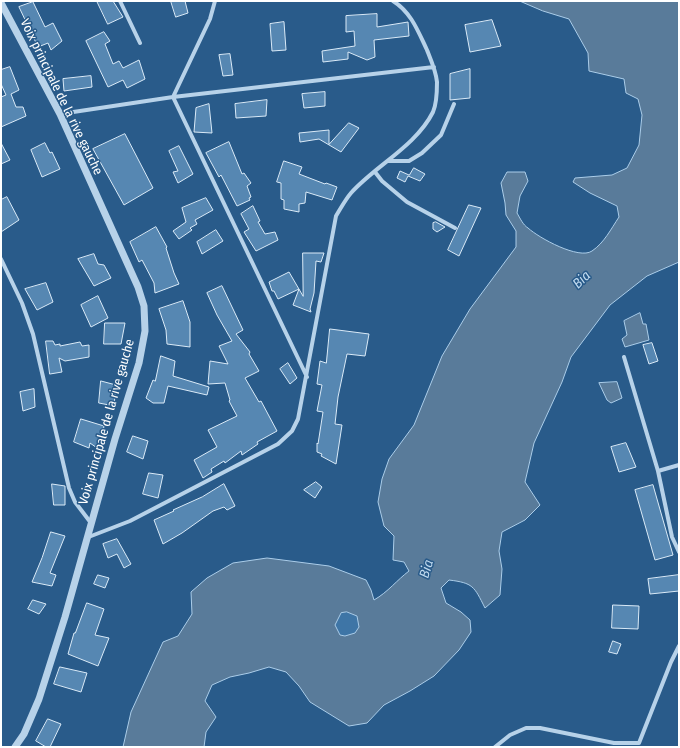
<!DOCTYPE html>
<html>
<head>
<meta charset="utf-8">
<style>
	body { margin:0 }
	#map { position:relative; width:680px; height:748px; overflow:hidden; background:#295b8a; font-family:"Fira Sans Condensed",sans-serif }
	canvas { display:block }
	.frame { position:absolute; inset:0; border:2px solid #fff; pointer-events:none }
</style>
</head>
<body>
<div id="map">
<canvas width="680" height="748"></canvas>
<div class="frame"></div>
</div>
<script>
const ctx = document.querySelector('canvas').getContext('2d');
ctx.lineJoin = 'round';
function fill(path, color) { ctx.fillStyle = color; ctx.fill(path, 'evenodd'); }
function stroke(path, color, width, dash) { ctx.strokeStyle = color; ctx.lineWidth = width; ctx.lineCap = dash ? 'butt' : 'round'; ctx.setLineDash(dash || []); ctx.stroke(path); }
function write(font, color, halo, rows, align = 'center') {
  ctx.font = font + ' "Fira Sans Condensed",sans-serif'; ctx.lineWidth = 3; ctx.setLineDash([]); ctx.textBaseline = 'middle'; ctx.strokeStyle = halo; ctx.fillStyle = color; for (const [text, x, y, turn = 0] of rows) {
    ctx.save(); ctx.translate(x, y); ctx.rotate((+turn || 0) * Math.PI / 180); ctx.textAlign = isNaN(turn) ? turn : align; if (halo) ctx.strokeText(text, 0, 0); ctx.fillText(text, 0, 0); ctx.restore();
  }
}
fill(new Path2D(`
	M347,612L357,616L359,627L355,633L345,636L340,635L335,625L341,613Z`), '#3e75a6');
const water = new Path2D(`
	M520,1H679V262L647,276L610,305L571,357L562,382L534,443L525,482L540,505L525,520L502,532L499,551L502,569L500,595L485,608C474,586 473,583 449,580L441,588L446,603L461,612L470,620L471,632L459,650L434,676L410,691L384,705L367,723L349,726L310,702L299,686L286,672L269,667L249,673L230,677L212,685L205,701L216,717L206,732L204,747H123L131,712L163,642L178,636L192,614L191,592L207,578L233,563L267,558L329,566L366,580L371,590L374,600C388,592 397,580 409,571L404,562L393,560L394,536L384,526L378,502L382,479L389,459L414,425L442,356L470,309L516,247V231L506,215L505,203L501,183L507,172H525L528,181L520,196L517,213C520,218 523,225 528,228C539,238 579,260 592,251C604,243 611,229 619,217L617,206L590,193L573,182L575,178L612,175L627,168L639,145L642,115L638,99L626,93L624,79L589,71L588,53L569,19L543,11ZM347,612L357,616L359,627L355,633L345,636L340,635L335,625L341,613Z
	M640,313L643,324H646L649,340L625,347L622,339L627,335L624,321Z
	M617,382L622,398L611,403L607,400L599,383Z`);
fill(water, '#597b9a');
stroke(water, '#abcde9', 1);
const building = new Path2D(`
	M97,1H113L123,17L108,24Z
	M171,1H185L188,13L176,17Z
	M33,2L45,27L53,23L62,41L51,50L48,43L38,47L19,7Z
	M377,14V27L408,22L409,36L374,40L375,57L367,60L348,52V59L323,62L322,51L355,46L354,31L346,32V16Z
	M492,20L501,46L470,52L465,25Z
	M284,22L286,50L272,51L270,24Z
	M104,32L110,41L105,44L113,64L119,61L123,68L139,60L145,79L127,88L123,80L108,87L86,41Z
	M230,54L233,75L223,76L219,55Z
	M10,67L19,90L11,94L16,107H23L26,116L1,127V97L6,95L1,84V70Z
	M470,69V98L450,100V74Z
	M91,76L92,87L64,91L63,79Z
	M325,92V106L304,108L302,94Z
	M267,100L266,116L236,118L235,104Z
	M209,104L212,133L194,132L196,108Z
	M349,123L359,128L341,152L319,139L300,142L299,133L329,130V144Z
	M125,134L153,188L124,205L93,149Z
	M229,142L242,174L244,173L251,183L247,186L251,197L249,198L250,200L237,206L221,175L219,177L206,153Z
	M1,143L10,160L1,164Z
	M45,143L50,153L52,152L60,169L42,177L31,150Z
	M179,146L193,174L178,183L173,172L178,171L169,151Z
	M284,161L302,167L299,174L325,184L326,183L337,187L332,200L306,192L305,203L299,204V212L284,209V200L281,199V183L277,182Z
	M414,168L425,174L420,181L408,176L405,182L397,178L400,171L409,175Z
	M7,197L19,220L1,232V200Z
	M206,198L213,210L195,220L197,224L190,228L192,230L179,239L173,231L186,222L182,208Z
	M469,205L481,208L459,256L448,250Z
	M253,206L260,221L258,222L265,234L275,232L278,240L256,251L244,232L249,229L241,214Z
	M436,222L445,227L437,232L433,229V223Z
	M156,227L167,247L166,248L174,273L179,284L155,293L154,283L142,260L139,262L130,242Z
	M216,230L223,241L202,254L197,242Z
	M303,253H324L321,262L316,261L314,293L310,309L311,312L293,305L299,289L278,299L274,291H272L269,282L289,272L303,296Z
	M94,254L98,264L104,265L111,278L94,286L78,259Z
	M46,283L53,302L37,310L25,289Z
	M222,286L243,330L236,334L250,352L249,354L259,371L245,378L259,402L261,401L277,431L257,442L258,444L242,455L241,451L225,463L224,461L211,469L212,472L203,478L194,460L217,447L208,430L237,416L229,401L230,400L225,383L208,384L210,361L228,364L219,346L232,341L217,315L207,293Z
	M98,296L108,318L91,327L81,305Z
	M183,301L190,322V347L167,344L166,330L159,309Z
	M105,323H125L121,344H104Z
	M330,329L369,334L365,356L347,354L338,397L335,424L342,425L336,464L321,456L322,454L317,452V443L318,444L323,412L317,411L322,385L317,384L320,361L326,363Z
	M46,341H53L55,345L60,344V346L80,342L82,346L89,345V357L65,361L59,358L62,372L50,374Z
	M652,343L658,361L649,364L643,345Z
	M161,356L175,361L173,376L209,387L207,395L168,386L164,403H153L146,398L153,380L155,381Z
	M288,363L297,378L290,384L280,369Z
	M101,381L116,385L114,406L99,403Z
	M34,389L35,407L23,411L20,392Z
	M81,419L104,426L100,450L90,443L89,448L74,442Z
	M133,436L148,441L143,459L127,452Z
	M626,443L636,467L619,472L611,447Z
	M149,473L163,475L158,498L143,494Z
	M316,482L322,487L315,498L304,490Z
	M52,484L65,486V505H54Z
	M224,484L235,506L227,510L224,507L213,511L182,533L163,544L154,520L174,511L173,510L202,497Z
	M653,485L673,555L655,560L635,490Z
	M51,532L65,536L50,573L56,575L52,586L32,582L42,558Z
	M117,539L131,564L124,568L117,554L108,558L103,544Z
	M98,575L109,578L105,588L94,584Z
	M679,575V591L650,594L648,579Z
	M33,600L46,604L39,614L28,609Z
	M87,603L104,609L95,635L109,638L98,666L68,654L74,633H75Z
	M613,605L639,606L638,629L612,628Z
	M613,641L621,644L617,654L609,652Z
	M60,667L87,673L81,692L54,684Z
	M48,719L61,724L50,747H46L36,741Z`);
fill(building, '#5687b2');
stroke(building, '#daeaf7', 1);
stroke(new Path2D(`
	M120,1L140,43
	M215,1L210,19L173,97L307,377
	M60,114L173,97L434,67
	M388,161H409L422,153L441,135L454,104
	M375,172L382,181L407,202L455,228
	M1,259L22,303L33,334L69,488L75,502L91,523
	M624,357L658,471L672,537L679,552
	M658,471L679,465
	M86,538L130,521L278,444L292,431L298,419L336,216C341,208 345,200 351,193C375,166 416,146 433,112C437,103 437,91 437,82C436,71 431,60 427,50C418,31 411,12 393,1
	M495,747L510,735L526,728H540L614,743H639L671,662L679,646`), '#b7d2e9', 4);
stroke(new Path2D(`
	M1,3L60,114L138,287L144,306L145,331L139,363L115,439L65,617L39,699L24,734L15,747`), '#b7d2e9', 7);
write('13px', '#fff', '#295b8a', [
	["Voix principale de la rive gauche",61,97,64],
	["Voix principale de la rive gauche",107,422,-74]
]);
write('italic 14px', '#c2dbf0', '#295b8a', [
	["Bia",582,280,-43],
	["Bia",427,569,-73]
]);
</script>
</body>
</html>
